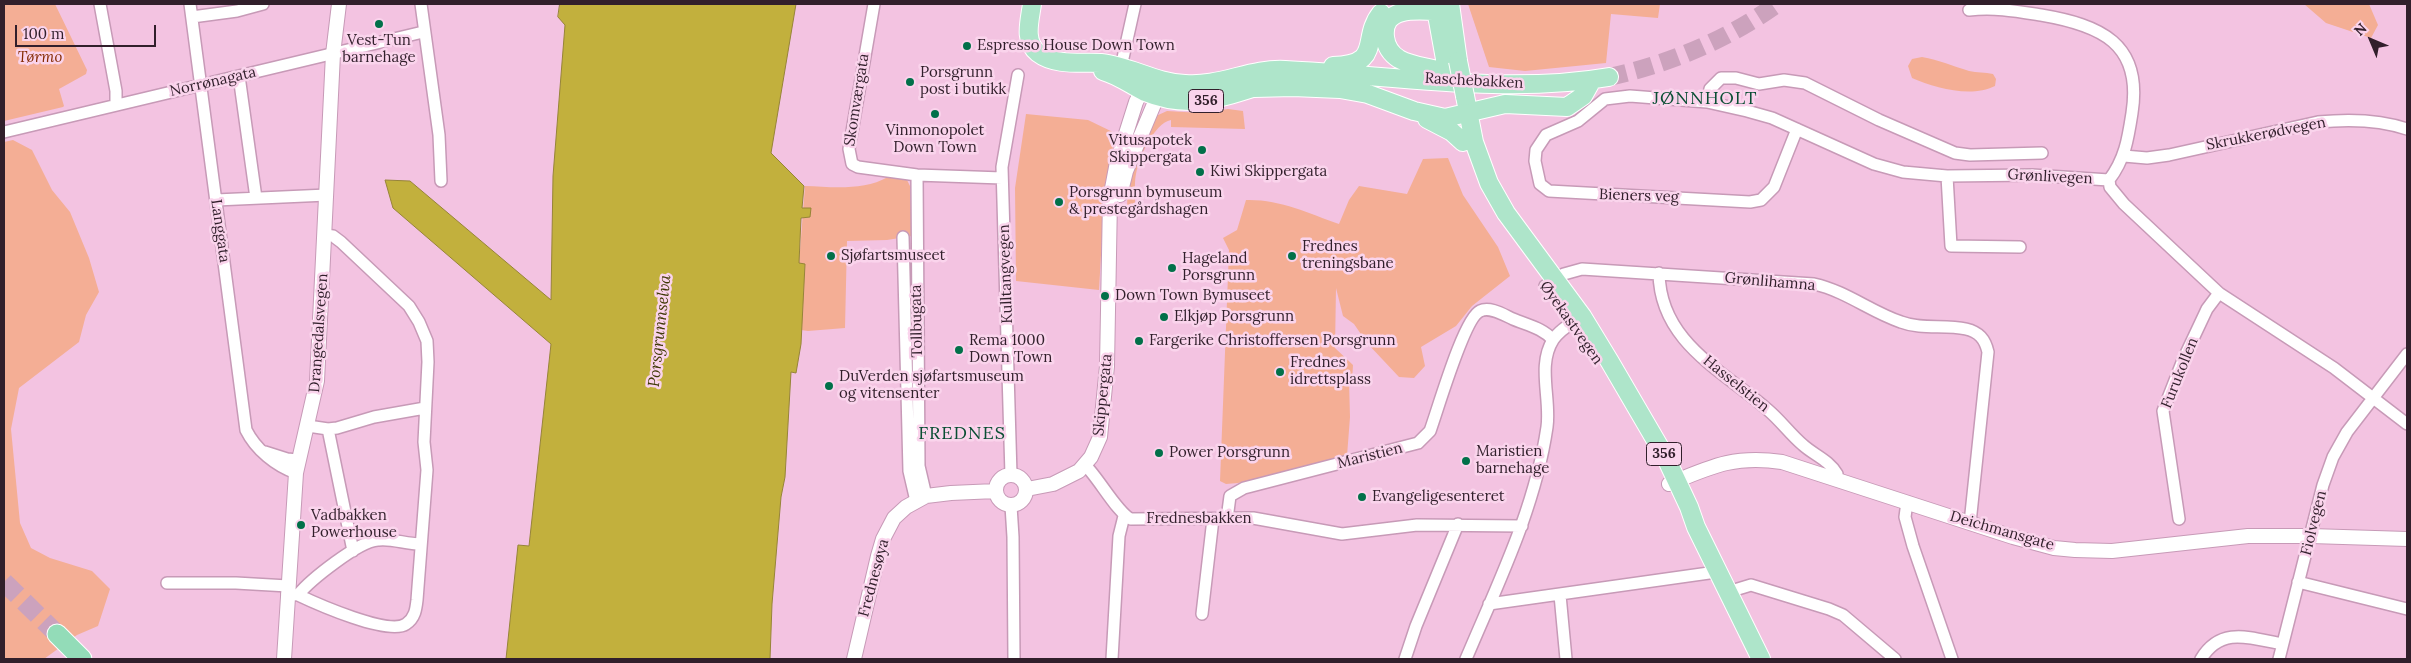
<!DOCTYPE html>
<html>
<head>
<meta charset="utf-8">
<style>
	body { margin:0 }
	#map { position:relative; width:2411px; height:663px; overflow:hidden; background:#f3c3e1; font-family:Lora,serif }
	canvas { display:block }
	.frame { position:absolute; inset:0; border:5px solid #311f2b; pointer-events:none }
	.north { position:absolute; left:2346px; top:15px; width:50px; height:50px; -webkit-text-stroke:4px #fad4ec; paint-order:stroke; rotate:315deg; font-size:14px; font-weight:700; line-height:20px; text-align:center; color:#311f2b }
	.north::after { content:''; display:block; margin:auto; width:18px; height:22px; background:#311f2b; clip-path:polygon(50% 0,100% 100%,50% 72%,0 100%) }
	.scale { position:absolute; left:15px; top:25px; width:141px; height:22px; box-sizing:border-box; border:2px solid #311f2b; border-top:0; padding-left:6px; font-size:15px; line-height:18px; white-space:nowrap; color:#311f2b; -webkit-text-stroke:4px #fad4ec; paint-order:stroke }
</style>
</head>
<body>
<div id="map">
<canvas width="2411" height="663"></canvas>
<div class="frame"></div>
<div class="north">N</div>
<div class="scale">100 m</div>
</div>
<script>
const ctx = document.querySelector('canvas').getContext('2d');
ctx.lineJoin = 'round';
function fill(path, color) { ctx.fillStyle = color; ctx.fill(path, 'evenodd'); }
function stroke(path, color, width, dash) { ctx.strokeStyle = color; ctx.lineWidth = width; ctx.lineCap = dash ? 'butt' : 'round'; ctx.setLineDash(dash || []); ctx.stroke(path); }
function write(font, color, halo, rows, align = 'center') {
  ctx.font = font + ' Lora,serif'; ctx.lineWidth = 5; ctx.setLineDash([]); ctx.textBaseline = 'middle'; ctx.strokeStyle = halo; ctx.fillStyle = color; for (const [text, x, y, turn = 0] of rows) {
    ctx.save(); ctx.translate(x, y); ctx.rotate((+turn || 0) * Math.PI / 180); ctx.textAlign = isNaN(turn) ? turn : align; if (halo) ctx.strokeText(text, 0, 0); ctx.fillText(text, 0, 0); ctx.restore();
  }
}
fill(new Path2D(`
	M4,4H55L87,70L86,74L59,89L64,106L63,107L4,121Z
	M1468,4H1660L1658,18L1611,14L1606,63L1525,71L1489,67Z
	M2304,4H2369L2378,25L2371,38L2326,23Z
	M1922,57C1939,60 1953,66 1969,71C1977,73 1985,72 1993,74L1996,79L1995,86C1971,98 1935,88 1912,78L1908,66L1912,59Z
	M1228,109L1243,111L1245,129L1171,127V120C1154,123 1139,158 1136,174C1133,188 1138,208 1132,220C1116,198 1146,139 1156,116L1167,111L1201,113Z
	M1026,114L1088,120L1119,135L1104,203L1099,290L1016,281L1015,188Z
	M13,140L32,150L52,190L70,212L89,258L99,292L86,315L79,342L19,388L11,429L20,523L31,548L50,558L92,571L110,589L98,626L77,635L44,659H4V142Z
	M1448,158L1463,195L1498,247L1510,276L1472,306L1456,326L1421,347L1425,366L1414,378L1399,377L1367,343L1354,324L1343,316L1336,288L1335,348L1353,365L1352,381H1349L1350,417L1347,456L1238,483L1226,484L1220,481L1229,250L1223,238L1237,230L1246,200C1279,199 1308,213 1339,224L1349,200L1359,186L1407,194L1423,159Z
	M888,177L907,180L910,186L912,236L887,240L847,241L845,328L808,331L801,330L805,265L799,264L805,186C832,187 863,191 888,177Z`), '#f4ae95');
const water = new Path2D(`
	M560,4H796L771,153L804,186L802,208H811L810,217L801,218L799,263L805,264L801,344L796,373L791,372L785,477L781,497L772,604L770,659H506L518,545L529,546L551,344L393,208L385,180L410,181L551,300L553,176L565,25L558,17Z`);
fill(water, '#c2b03d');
stroke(water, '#968438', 1);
stroke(new Path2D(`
	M1609,77C1669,64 1727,40 1777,4`), '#cca2bd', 18, [18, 9]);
stroke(new Path2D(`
	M4,582L57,634`), '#cca2bd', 19, [19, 9]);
const minor = new Path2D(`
	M100,4L116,91V105
	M190,4L246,430C256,450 276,466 296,473
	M421,4L439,135L441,181
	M874,4L849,149L852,164L858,167L917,175L1002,178
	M1969,10C1994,7 2016,11 2041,15C2100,25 2143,43 2132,113C2128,139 2125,159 2109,180
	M192,17L237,11L263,4
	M1121,67L1135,4
	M239,76L256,198
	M1707,102L1710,89L1721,78H1736L1759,84L1784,80L1805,83L1879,120L1955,153L1970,155L2042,153
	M1797,129L1774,187L1761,200L1750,202L1549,191L1540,184L1535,161L1536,150L1546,135L1578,121L1605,99L1630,96L1707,102L1747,111L1772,118L1874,164L1903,172L1947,176L2032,175L2109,180
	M4,132L423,32
	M2124,156L2147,158L2169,155L2318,122C2348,119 2378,119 2407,129
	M917,175L919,466L926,496
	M1947,176L1951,246L2020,247
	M2109,180L2110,187L2124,204L2219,293L2334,368L2407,424
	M216,200L327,195
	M903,237L909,471L916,501
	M1659,273C1660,342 1722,370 1768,410C1781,421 1790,434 1803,445C1814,455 1829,460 1837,474L1836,479
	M1545,286L1564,274L1582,269L1814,284C1846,291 1871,312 1901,322C1922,330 1945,324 1966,329C1979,332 1985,339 1988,352L1970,523
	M308,426L328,429L337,428L374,417L425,408
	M328,429L353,551
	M265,452L287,459L298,460
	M1085,465C1098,477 1118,514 1131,519L1253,518L1342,534L1417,525L1522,526
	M1011,475L1002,167L1018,75
	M1907,502L1905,517L1913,546L1952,659
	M1011,506L1013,537L1014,659
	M1227,519L1230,496L1244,488L1418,443L1430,431C1438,409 1464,318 1480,311C1490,306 1504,315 1513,319C1527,325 1543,328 1553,340
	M2179,519L2163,411L2183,360L2207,309L2219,293
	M2298,582L2407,609
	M167,583H236L288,586
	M1728,592L1751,585L1829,609L1843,615L1895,659
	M287,594L298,595C317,604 389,636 406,624C415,618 416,609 417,600L427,470L424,442L428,362L427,341L419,322L409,306L341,242L333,236L325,235
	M298,595C310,580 359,541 378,540C391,538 406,544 420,544
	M1560,595L1566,659
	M1489,604L1709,573
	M1202,614L1213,519
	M1112,659L1119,536L1124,516
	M1405,659L1416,626L1458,524
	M1466,659C1498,583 1535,509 1547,427C1551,399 1537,365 1553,340C1559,330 1572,323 1582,316
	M2201,659C2221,626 2250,638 2282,644
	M2279,659L2323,485L2333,457L2347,432L2407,354`);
const tertiary = new Path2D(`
	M1120,195L1126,171L1157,97L1156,86
	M996 490a15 15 0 1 1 30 0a15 15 0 1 1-30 0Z
	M1669,484C1712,466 1735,455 1782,462L2013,537L2054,548L2075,550L2112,551L2248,536H2311L2407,539
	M1027,489L1053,484L1079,471L1091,457L1100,437L1107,366L1110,199L1117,162L1136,102L1142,90L1148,85
	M284,659L296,473L317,381L333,54L339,4
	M854,659L878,556L883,539L894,518L906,507L926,496L951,493L996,491`);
const primary = new Path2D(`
	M1032,4C1030,20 1023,41 1038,53C1055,66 1081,62 1101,63C1130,66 1156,83 1185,84C1219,87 1251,68 1285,70C1390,75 1505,95 1609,77
	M1435,4L1447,70
	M1450,4L1458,61
	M1333,66C1384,64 1360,39 1381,13
	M1103,71C1118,75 1131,85 1145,92C1189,110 1222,98 1265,84
	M1447,73C1431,67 1413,67 1399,59C1391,54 1386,46 1385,37C1381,1 1430,12 1450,12
	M1254,88L1293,87L1340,89L1368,94L1414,111L1445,118L1505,104L1567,107L1583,96L1592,80
	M1465,96L1474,142L1489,183L1506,213L1582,316L1610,362L1666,458L1689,507L1696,527L1761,659
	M1427,119L1452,132L1463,142`);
const trunk = new Path2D(`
	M57,634L82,659`);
stroke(minor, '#c79ab7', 14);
stroke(tertiary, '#c79ab7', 16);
stroke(primary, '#fff', 20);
stroke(trunk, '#fff', 21);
stroke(minor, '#fff', 11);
stroke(tertiary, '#fff', 14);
stroke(primary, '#aee5ca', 18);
stroke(trunk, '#93dcb8', 19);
const primaryBridge = new Path2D(`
	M1458,61L1465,96`);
stroke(primaryBridge, '#fff', 20, []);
stroke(primaryBridge, '#aee5ca', 18);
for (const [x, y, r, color] of [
	[379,24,5,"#017049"],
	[967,46,5,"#017049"],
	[910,82,5,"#017049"],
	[935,114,5,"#017049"],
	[1202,150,5,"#017049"],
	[1200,172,5,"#017049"],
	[1059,202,5,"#017049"],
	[831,256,5,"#017049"],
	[1292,256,5,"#017049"],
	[1172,268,5,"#017049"],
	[1105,296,5,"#017049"],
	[1164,317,5,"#017049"],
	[1139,341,5,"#017049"],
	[959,350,5,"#017049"],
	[1280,372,5,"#017049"],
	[829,386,5,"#017049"],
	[1159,453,5,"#017049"],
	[1466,461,5,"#017049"],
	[1362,497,5,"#017049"],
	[301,525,5,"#017049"]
]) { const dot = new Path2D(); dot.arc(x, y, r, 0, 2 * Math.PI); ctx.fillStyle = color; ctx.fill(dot); stroke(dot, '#fad4ec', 2); }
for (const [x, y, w] of [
	[1206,101,35],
	[1664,454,35]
]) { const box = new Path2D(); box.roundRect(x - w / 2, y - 11.5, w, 23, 4); ctx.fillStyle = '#fad4ec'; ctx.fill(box); stroke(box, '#311f2b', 1); }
write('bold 14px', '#311f2b', null, [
	["356",1206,101],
	["356",1664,454]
]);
write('15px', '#311f2b', '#fad4ec', [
	["Vest-Tun",379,41,"center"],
	["barnehage",379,58,"center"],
	["Espresso House Down Town",977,46],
	["Porsgrunn",920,73],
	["post i butikk",920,90],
	["Vinmonopolet",935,131,"center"],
	["Down Town",935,148,"center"],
	["Vitusapotek",1192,141,"right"],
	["Skippergata",1192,158,"right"],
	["Kiwi Skippergata",1210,172],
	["Porsgrunn bymuseum",1069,193],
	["& prestegårdshagen",1069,210],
	["Frednes",1302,247],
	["treningsbane",1302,264],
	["Sjøfartsmuseet",841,256],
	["Hageland",1182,259],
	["Porsgrunn",1182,276],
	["Down Town Bymuseet",1115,296],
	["Elkjøp Porsgrunn",1174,317],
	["Rema 1000",969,341],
	["Down Town",969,358],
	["Fargerike Christoffersen Porsgrunn",1149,341],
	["Frednes",1290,363],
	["idrettsplass",1290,380],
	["DuVerden sjøfartsmuseum",839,377],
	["og vitensenter",839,394],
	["Maristien",1476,452],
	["barnehage",1476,469],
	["Power Porsgrunn",1169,453],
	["Evangeligesenteret",1372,497],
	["Vadbakken",311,516],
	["Powerhouse",311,533]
], 'left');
write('italic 15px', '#842a00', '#fad4ec', [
	["Tørmo",40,58]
]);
write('15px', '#311f2b', '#fad4ec', [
	["Raschebakken",1474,81,3],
	["Norrønagata",213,82,-13],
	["Skomværgata",857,100,-81],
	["Skrukkerødvegen",2266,134,-11],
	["Grønlivegen",2050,177,3],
	["Bieners veg",1639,196,2],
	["Langgata",220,231,82],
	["Kulltangvegen",1006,274,-92],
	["Grønlihamna",1770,282,5],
	["Tollbugata",917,321,-91],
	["Øyekastvegen",1571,323,55],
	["Drangedalsvegen",319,333,-86],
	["Furukollen",2180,373,-68],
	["Hasselstien",1736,384,39],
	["Skippergata",1103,395,-84],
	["Maristien",1370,456,-14],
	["Frednesbakken",1199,519],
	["Fiolvegen",2314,523,-76],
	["Deichmansgate",2002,531,16],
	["Frednesøya",874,578,-75]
]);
write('italic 16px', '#403907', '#fad4ec', [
	["Porsgrunnselva",660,331,-84]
]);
ctx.letterSpacing = '1px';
write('18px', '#094e33', '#fad4ec', [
	["JØNNHOLT",1705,99],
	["FREDNES",962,434]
]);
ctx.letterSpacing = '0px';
</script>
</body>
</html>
